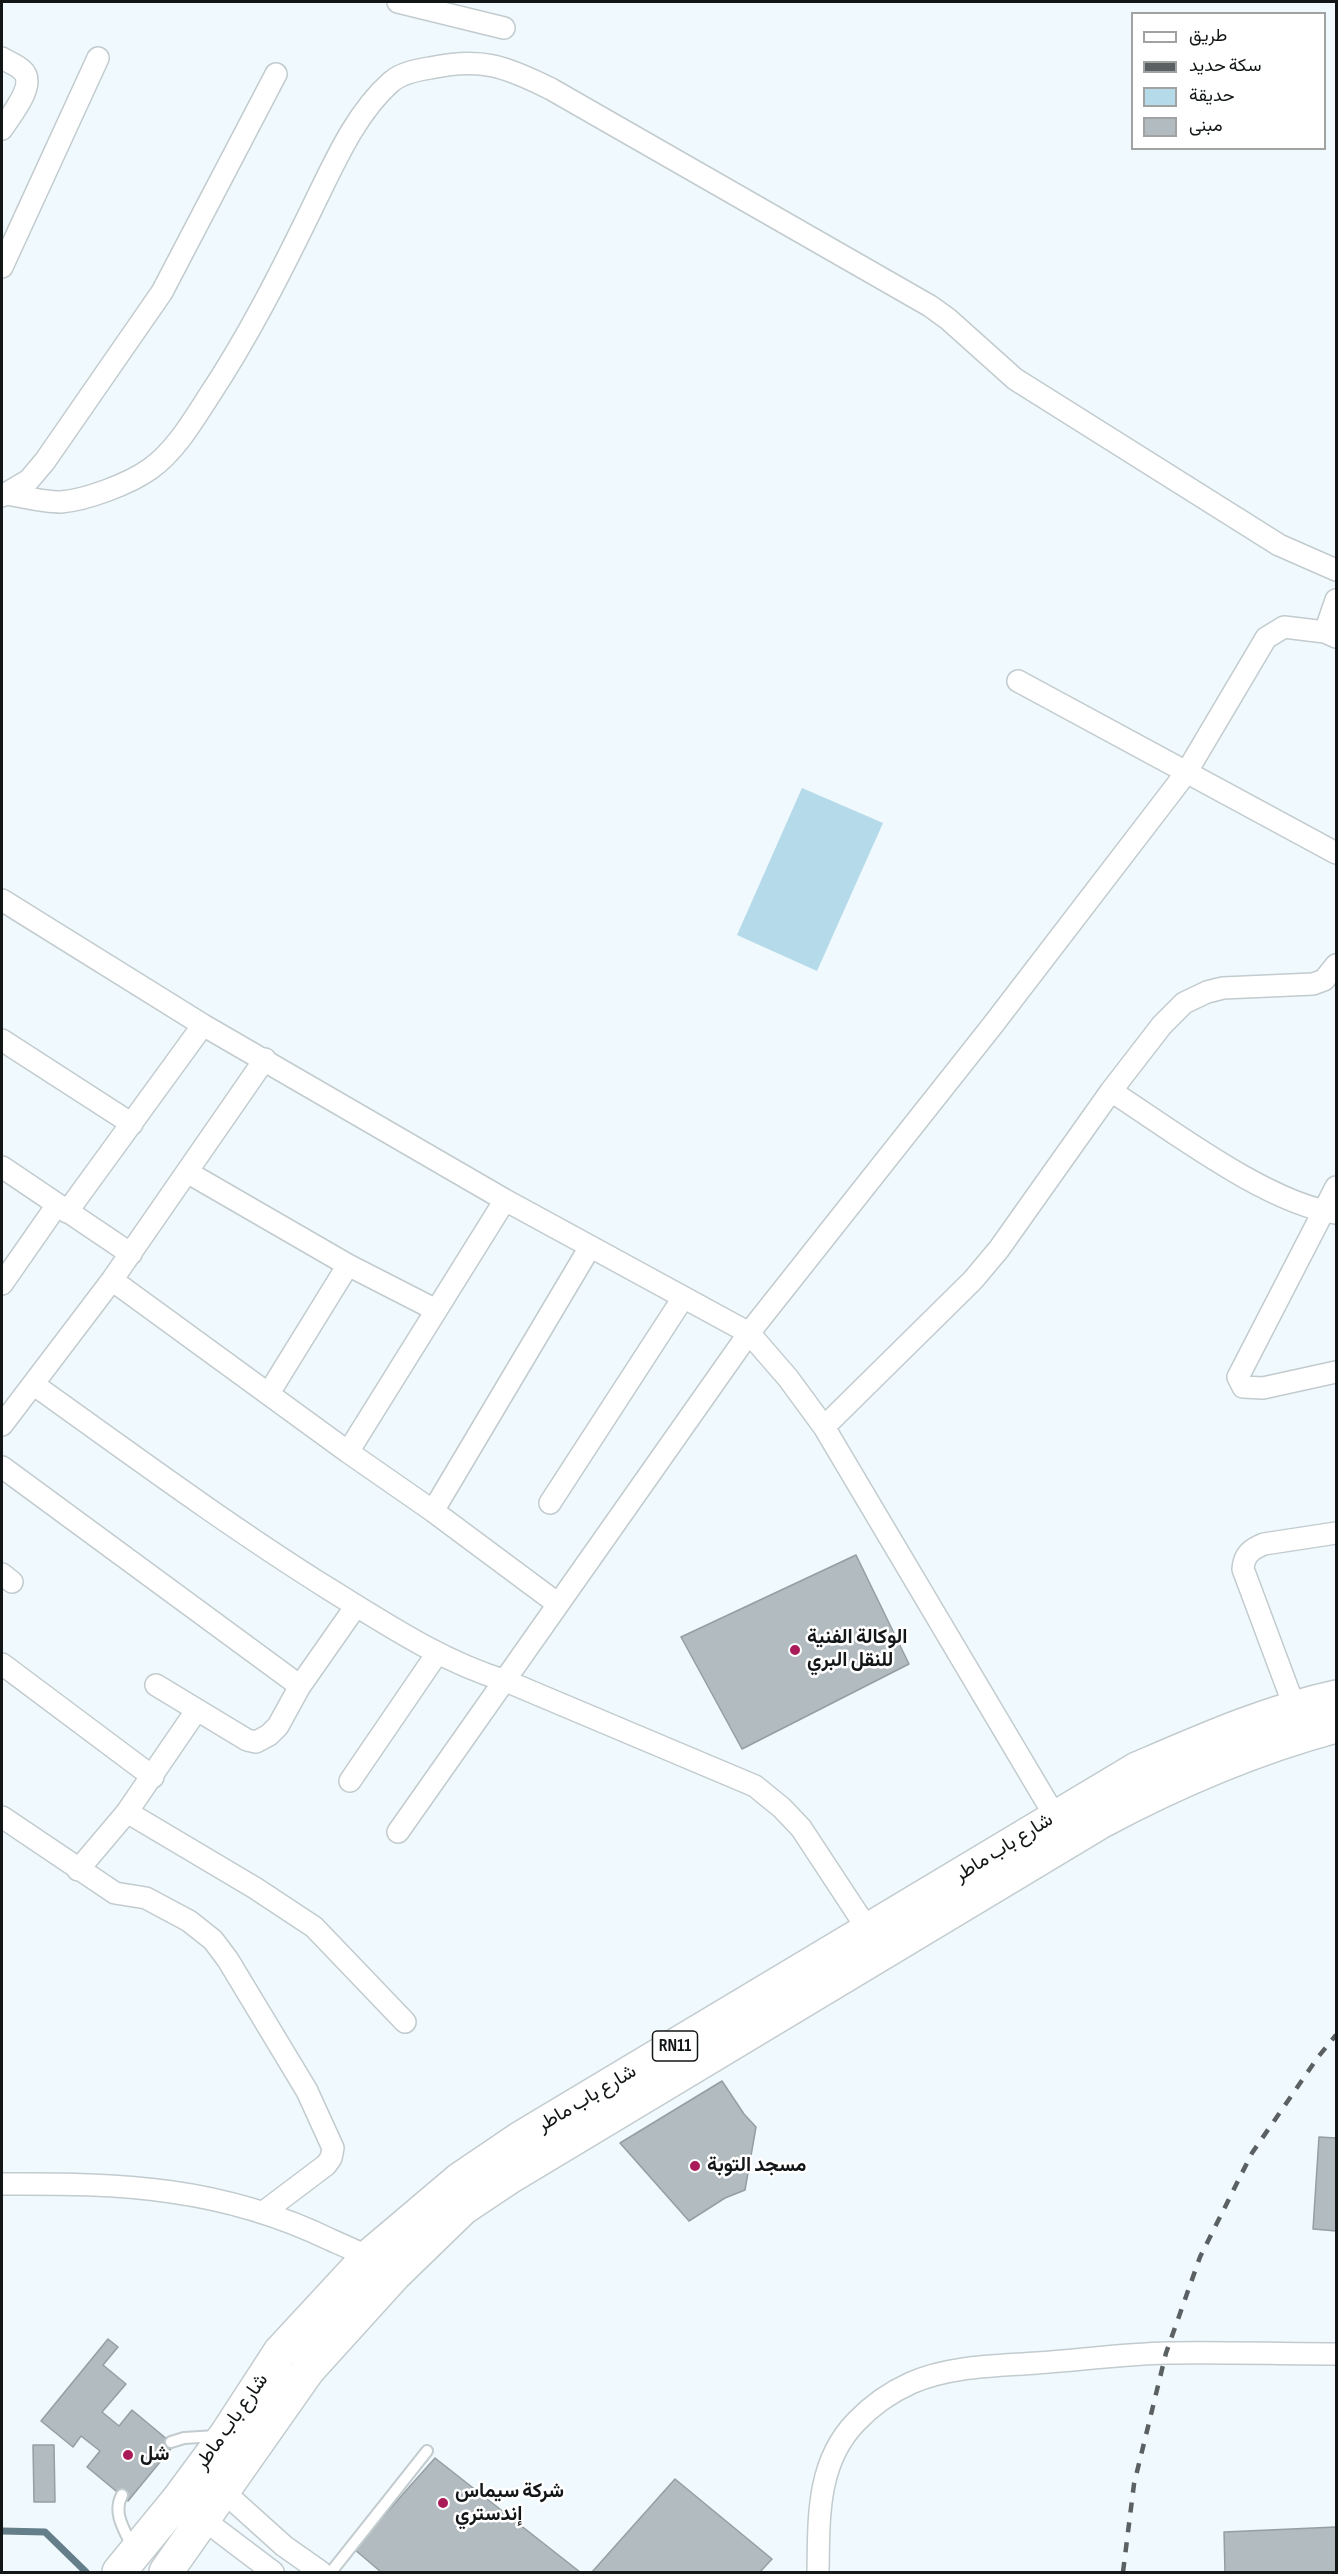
<!DOCTYPE html>
<html>
<head>
<meta charset="utf-8">
<style>
	body { margin:0 }
	#map { position:relative; width:1338px; height:2574px; overflow:hidden; background:#f0f9fd; font-family:"Sofia Sans Condensed",Vazirmatn,sans-serif }
	canvas { display:block }
	.frame { position:absolute; inset:0; border:3px solid #131617; pointer-events:none }
	.legend { position:absolute; left:1131px; top:12px; width:195px; height:138px; box-sizing:border-box; background:#fff; border:2px solid #a1a2a2; margin:0; padding:8px 10px; list-style:none; font-size:18px; color:#131617 }
	.legend li { display:flex; align-items:center; gap:12px; height:30px }
	.legend b { width:30px; border:2px solid #a1a2a2 }
</style>
</head>
<body>
<div id="map">
<canvas width="1338" height="2574"></canvas>
<div class="frame"></div>
<ul class="legend">
<li><b style="height:8px;background:#fff"></b>طريق</li>
<li><b style="height:8px;background:#5b6062"></b>سكة حديد</li>
<li><b style="height:16px;background:#b5daea"></b>حديقة</li>
<li><b style="height:16px;background:#b2bbbf"></b>مبنى</li>
</ul>
</div>
<script>
const ctx = document.querySelector('canvas').getContext('2d');
ctx.lineJoin = 'round';
function fill(path, color) { ctx.fillStyle = color; ctx.fill(path, 'evenodd'); }
function stroke(path, color, width, dash) { ctx.strokeStyle = color; ctx.lineWidth = width; ctx.lineCap = dash ? 'butt' : 'round'; ctx.setLineDash(dash || []); ctx.stroke(path); }
function write(font, color, halo, rows, align = 'center') {
  ctx.font = font + ' "Sofia Sans Condensed",Vazirmatn,sans-serif'; ctx.lineWidth = 5; ctx.setLineDash([]); ctx.textBaseline = 'middle'; ctx.strokeStyle = halo; ctx.fillStyle = color; for (const [text, x, y, turn = 0] of rows) {
    ctx.save(); ctx.translate(x, y); ctx.rotate((+turn || 0) * Math.PI / 180); ctx.textAlign = isNaN(turn) ? turn : align; if (halo) ctx.strokeText(text, 0, 0); ctx.fillText(text, 0, 0); ctx.restore();
  }
}
fill(new Path2D(`
	M802,788L883,823L817,971L737,935Z`), '#b5daea');
stroke(new Path2D(`
	M2,2531L45,2532L86,2572`), '#647f8a', 7);
const building = new Path2D(`
	M856,1555L909,1664L742,1749L681,1637Z
	M722,2081L744,2114L756,2127L745,2190L725,2198L689,2221L620,2143Z
	M1319,2137L1336,2138V2231L1313,2229Z
	M108,2339L118,2347L103,2365L126,2384L102,2412L119,2426L132,2410L174,2445L128,2501L87,2467L100,2451L81,2436L73,2447L41,2421Z
	M33,2445H54L55,2502H34Z
	M435,2458L580,2572H381L354,2549Z
	M675,2479L772,2559L760,2572H592Z
	M1336,2527V2572H1225L1224,2532Z`);
fill(building, '#b2bbbf');
stroke(building, '#959ea1', 1.5);
const service = new Path2D(`
	M171,2442L184,2438L216,2436
	M122,2495C112,2513 125,2531 133,2548
	M331,2572L427,2451`);
const minor = new Path2D(`
	M398,2L504,28
	M2,58C8,62 17,65 22,70C38,84 10,116 2,129
	M2,267L98,58
	M7,494C24,497 43,502 61,502C86,500 129,484 150,469C174,452 191,424 207,399C249,336 283,268 316,200C336,159 357,112 391,82C401,73 417,70 430,68C481,57 505,66 551,89L930,306L948,319L1015,379L1279,545L1336,570
	M2,496L29,480L45,461L162,292L276,74
	M1336,637L1325,632L1336,600
	M1018,681L1336,853
	M2,900L203,1025L505,1200L749,1333L788,1378L824,1427L1062,1828
	M2,1040L132,1124
	M1111,1091C1170,1129 1268,1204 1336,1213
	M2,1167L131,1254
	M187,1172L348,1265L436,1310
	M1336,1187L1238,1377L1243,1387L1263,1388L1336,1372
	M67,1212L203,1025
	M112,1280L348,1452L433,1511L558,1604
	M2,1284L57,1205
	M33,1384C131,1454 227,1525 329,1589C386,1624 441,1661 506,1681L755,1786L782,1808L801,1828L874,1939
	M269,1393L348,1265
	M2,1425L112,1280L265,1059
	M824,1427L973,1280L999,1249L1111,1091L1162,1025L1184,1003L1207,992L1223,988L1313,984L1324,980L1336,965
	M348,1452L505,1200
	M2,1467L300,1686
	M550,1503L683,1298
	M433,1511L590,1247
	M2,1574L12,1582
	M2,1664L153,1777
	M156,1685L247,1740L256,1742L269,1735L278,1726L300,1686L356,1606
	M1299,1719L1243,1569C1244,1555 1251,1549 1264,1544L1336,1533
	M350,1781L436,1655
	M127,1812L255,1888L314,1927L405,2022
	M2,1817L115,1893L146,1898L189,1921L213,1940L228,1960L307,2091L333,2148L331,2158L326,2165L265,2211
	M398,1832L749,1333L992,1026L1186,773L1266,638L1284,627L1325,632
	M78,1870L127,1812L196,1711
	M2,2184C121,2183 222,2187 331,2240C347,2247 362,2253 377,2262
	M214,2483L284,2546L321,2572
	M195,2513L273,2572
	M818,2572C819,2520 816,2463 856,2422C871,2406 891,2392 911,2383C949,2366 996,2366 1037,2363C1080,2360 1124,2354 1168,2353C1224,2352 1280,2354 1336,2354`);
const primary = new Path2D(`
	M119,2572L178,2500L226,2435L280,2352L368,2257L459,2180L521,2138L1137,1769C1202,1741 1267,1712 1336,1697
	M166,2572L308,2370L395,2274L463,2208L511,2176L1100,1822C1175,1782 1254,1748 1336,1726`);
stroke(service, '#c2cbce', 14);
stroke(minor, '#c2cbce', 24);
stroke(primary, '#c2cbce', 36);
stroke(service, '#fff', 10);
stroke(minor, '#fff', 21);
stroke(primary, '#fff', 33);
stroke(new Path2D(`
	M1123,2572L1134,2484L1166,2353L1200,2257L1252,2153L1318,2057L1336,2035`), '#5b6062', 4.5, [10, 10]);
for (const [x, y, r, color] of [
	[795,1650,6,"#aa1c59"],
	[695,2166,6,"#aa1c59"],
	[128,2455,6,"#aa1c59"],
	[443,2503,6,"#aa1c59"]
]) { const dot = new Path2D(); dot.arc(x, y, r, 0, 2 * Math.PI); ctx.fillStyle = color; ctx.fill(dot); stroke(dot, '#fff', 2); }
for (const [x, y, w] of [
	[675,2046,45]
]) { const box = new Path2D(); box.roundRect(x - w / 2, y - 15, w, 30, 4.5); ctx.fillStyle = '#fff'; ctx.fill(box); stroke(box, '#131617', 1.5); }
write('bold 18px', '#131617', null, [
	["RN11",675,2046]
]);
write('bold 20px', '#131617', '#fff', [
	["الوكالة الفنية",807,1638],
	["للنقل البري",807,1661],
	["مسجد التوبة",707,2166],
	["شل",140,2455],
	["شركة سيماس",455,2492],
	["إندستري",455,2515]
], 'left');
write('20px', '#131617', '#fff', [
	["شارع باب ماطر",1004,1848,-32],
	["شارع باب ماطر",587,2099,-31],
	["شارع باب ماطر",232,2422,-55]
]);
</script>
</body>
</html>
